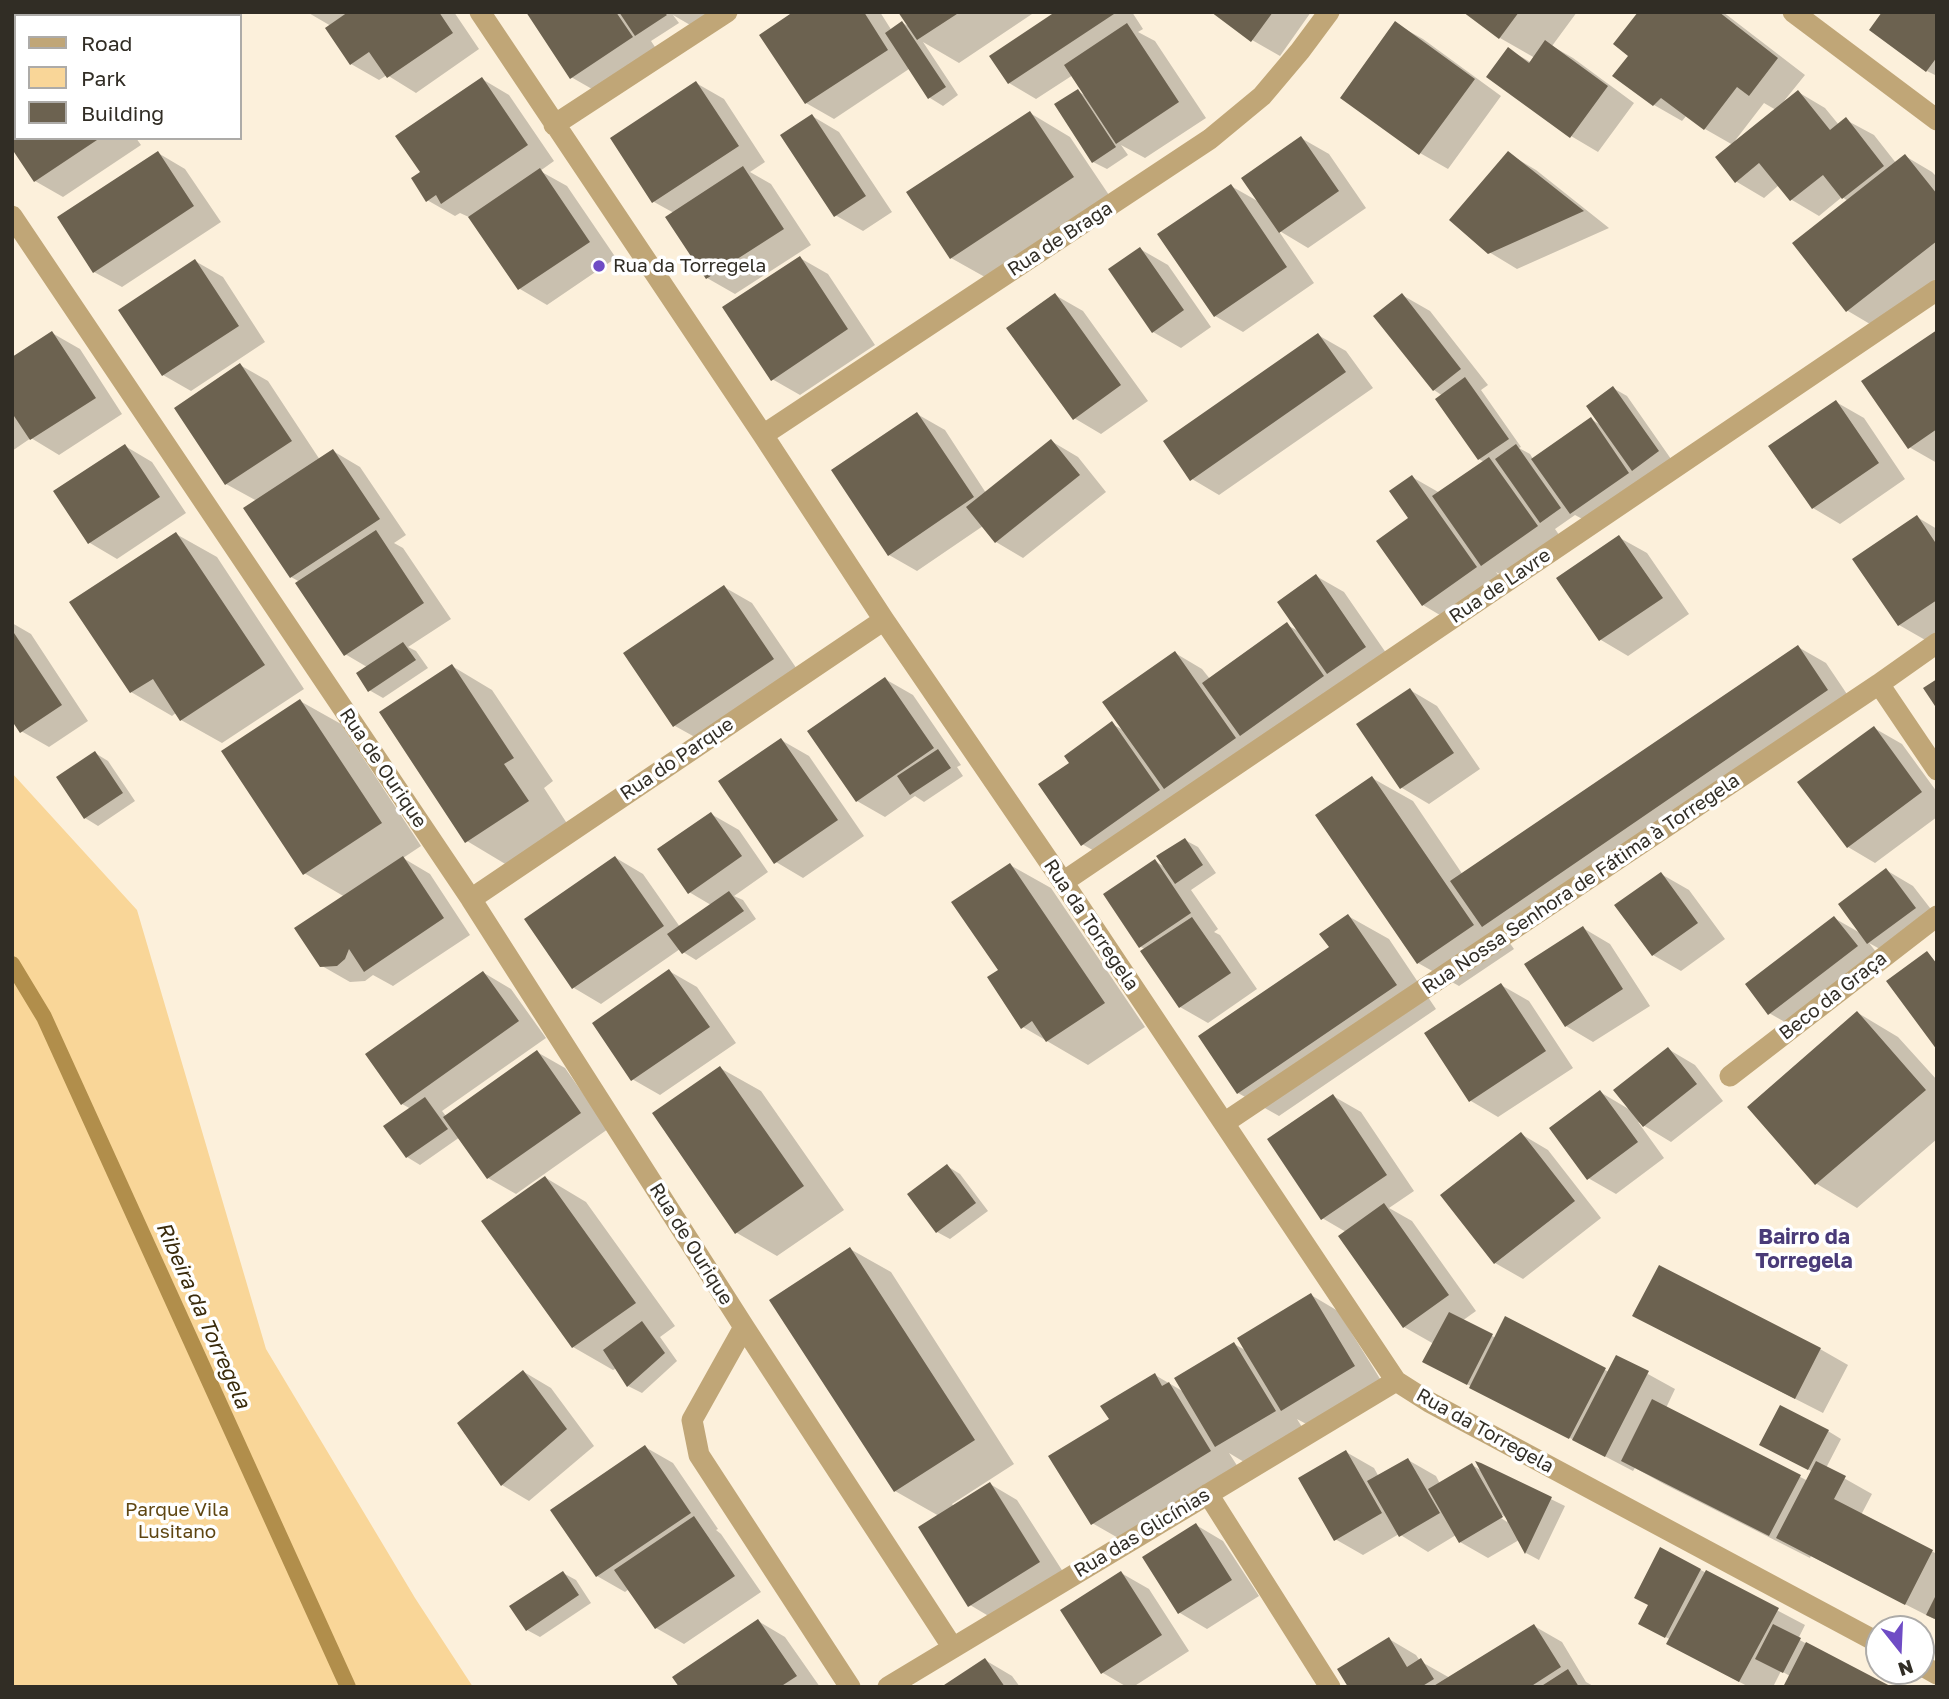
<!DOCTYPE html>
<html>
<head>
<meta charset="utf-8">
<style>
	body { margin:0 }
	#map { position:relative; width:1949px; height:1699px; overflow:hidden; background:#fcf0db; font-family:"Golos Text",sans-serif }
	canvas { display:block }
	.frame { position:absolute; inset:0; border:14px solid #312d25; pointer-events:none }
	.legend { position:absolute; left:14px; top:14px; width:228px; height:126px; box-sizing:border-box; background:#fff; border:2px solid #adaba8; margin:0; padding:9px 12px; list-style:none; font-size:21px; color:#312d25 }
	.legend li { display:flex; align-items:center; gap:14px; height:35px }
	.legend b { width:35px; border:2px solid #adaba8 }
	.north { position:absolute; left:1865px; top:1615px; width:70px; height:70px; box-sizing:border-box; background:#fff; border:2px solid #adaba8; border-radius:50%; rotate:162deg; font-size:19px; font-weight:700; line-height:28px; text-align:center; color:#312d25 }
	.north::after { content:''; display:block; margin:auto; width:24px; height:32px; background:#6f4cc5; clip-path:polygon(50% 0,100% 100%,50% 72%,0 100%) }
</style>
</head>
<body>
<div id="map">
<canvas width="1949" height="1699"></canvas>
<div class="frame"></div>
<ul class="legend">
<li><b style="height:9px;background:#c0a677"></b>Road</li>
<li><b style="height:19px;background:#f9d698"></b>Park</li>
<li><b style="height:19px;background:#6c6250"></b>Building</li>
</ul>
<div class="north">N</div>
</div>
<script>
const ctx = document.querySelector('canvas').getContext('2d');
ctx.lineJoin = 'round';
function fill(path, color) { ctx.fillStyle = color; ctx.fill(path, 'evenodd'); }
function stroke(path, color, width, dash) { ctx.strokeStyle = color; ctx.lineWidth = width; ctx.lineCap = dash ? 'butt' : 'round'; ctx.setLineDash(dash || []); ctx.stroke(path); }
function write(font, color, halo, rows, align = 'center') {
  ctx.font = font + ' "Golos Text",sans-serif'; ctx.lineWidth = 7; ctx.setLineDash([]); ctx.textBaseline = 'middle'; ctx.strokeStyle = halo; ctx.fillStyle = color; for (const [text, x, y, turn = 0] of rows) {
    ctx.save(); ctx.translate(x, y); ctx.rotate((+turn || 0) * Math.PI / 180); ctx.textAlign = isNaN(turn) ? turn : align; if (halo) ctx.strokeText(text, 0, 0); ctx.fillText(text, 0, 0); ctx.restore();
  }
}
fill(new Path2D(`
	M12,773L137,910L266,1349L415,1598L473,1687H12Z`), '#f9d698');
fill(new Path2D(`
	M121,12H201L203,16H116Z
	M307,12H454L479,49L416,93L387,75L379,80L351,64L327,28L331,26Z
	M529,12H722L697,29L673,15L679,23L651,41L659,53L599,93L571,77Z
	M796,12H880L892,31L903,23L911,28L900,12H1035L959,63L923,42L958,95L943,106L930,98L909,69L834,119L806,103Z
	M1058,12H1132L1143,29L1138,32L1155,41L1206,118L1145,158L1121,145L1128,155L1107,169L1093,162L1078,91L1087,97L1073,75L1036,99L1009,83Z
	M1214,12H1311L1280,56L1252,40Z
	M1466,12H1577L1552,46L1573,58L1634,103L1598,152L1571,136L1508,49L1532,63L1535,58L1500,38Z
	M1640,12H1723L1805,75L1784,101L1798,92L1825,108L1839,125L1846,120L1874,135L1896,163L1905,156L1932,172L1937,177V278L1875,327L1848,311L1794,243L1848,201L1842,197L1819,216L1792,200L1779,185L1764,198L1737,182L1717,158L1733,145L1705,129L1687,115L1682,121L1654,105L1630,55ZM1764,103L1776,110L1734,142Z
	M1937,12V76L1927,71Z
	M1396,24L1423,39L1501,96L1448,169L1420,153L1342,98Z
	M482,79L509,95L554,161L540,171L567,186L616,258L547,305L520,289L471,218L460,213L455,216L427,200L422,172Z
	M696,83L724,99L765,162L750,172L771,184L811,245L735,294L707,278L674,213L654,202Z
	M1030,113L1070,137L1113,201L992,281L951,258Z
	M812,116L839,132L892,212L863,231L835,215Z
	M16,138H136L141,145L63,197L35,181Z
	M1301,138L1329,154L1366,208L1308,248L1278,230L1314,283L1243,332L1215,316L1231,186L1261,203Z
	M158,153L185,169L221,222L122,287L94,272Z
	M1509,154L1536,170L1609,228L1517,269L1489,252Z
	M1140,249L1168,265L1211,327L1181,348L1153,332Z
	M800,258L828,274L875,345L800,395L772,379Z
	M195,261L223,277L265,342L191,391L163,375Z
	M1055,295L1083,311L1148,401L1101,434L1074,418Z
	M1402,295L1430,311L1488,385L1481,390L1521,447L1519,448L1530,454L1533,459L1591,419L1602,426L1613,388L1627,396L1671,459L1599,528L1575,515L1555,529L1564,542L1510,580L1496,572L1504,583L1450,621L1423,605L1411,518L1412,477L1440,493L1484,462L1479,459L1443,396L1434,390Z
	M1937,332V463L1909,447Z
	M52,333L80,349L122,414L59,455L31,438L12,451V358Z
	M1318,335L1346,351L1373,388L1219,495L1192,479Z
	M240,365L268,381L320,460L333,451L360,467L406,535L394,543L403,548L451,619L408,647L416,651L428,668L383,698L369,690L367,667L345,654L300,582L291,577L257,501L226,484Z
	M1836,402L1864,418L1905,479L1840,524L1813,508Z
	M917,414L945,430L986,493L1051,441L1078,457L1106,492L1023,558L996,542L983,526L917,571L889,555Z
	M125,446L152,462L186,513L117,559L90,543L55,491Z
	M1917,517L1937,529V634L1927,641L1899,625Z
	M176,534L217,557L304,689L222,743L181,720L177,712L172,716L131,692Z
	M1620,538L1647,553L1689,614L1628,656L1601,640L1558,579Z
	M1316,576L1344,592L1393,663L1110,860L1082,844L1071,763L1112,724L1125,731L1175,653L1202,669L1210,679L1287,625L1300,632Z
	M724,587L752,603L801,675L702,741L675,726Z
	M12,623L31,634L88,721L49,747L21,731L12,718Z
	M1798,647L1826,663L1855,706L1509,942L1514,949L1459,986L1418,963L1372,778L1413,801L1463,875Z
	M452,666L492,690L553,781L544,788L568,825L507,865L467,841Z
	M885,679L913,695L961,765L957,767L963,776L924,802L915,796L885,817L857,801Z
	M1410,690L1437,706L1480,769L1429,804L1402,788L1359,724Z
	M300,701L341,724L421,846L403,858L430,874L470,935L393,986L373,975L365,981L350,982L322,966L345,897L304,873Z
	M1874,728L1902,744L1937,792V817L1875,863L1848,847Z
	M781,740L809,756L864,836L803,878L776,862Z
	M95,753L108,761L135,801L98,826L85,818Z
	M711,814L739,830L768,872L734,896L743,900L756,919L696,960L683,952L680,949L601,1004L574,988L616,858L643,874L680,927L711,905L689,892Z
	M1185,840L1198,847L1216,873L1191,890L1218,929L1214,932L1220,935L1257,989L1208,1023L1180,1007L1146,950L1141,947L1155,861L1166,868Z
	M1010,865L1051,888L1145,1027L1088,1065L1023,1027L1000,971Z
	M1886,870L1913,886L1937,917L1896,958L1869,943L1884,962L1797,1029L1769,1013L1834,918L1862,934Z
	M1661,874L1689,890L1725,939L1681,971L1653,955Z
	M1348,916L1389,939L1436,1009L1279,1116L1238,1093L1331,948Z
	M1583,928L1610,944L1650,1006L1593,1042L1566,1026Z
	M669,971L697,987L736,1043L660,1095L632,1079Z
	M484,973L511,989L546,1038L442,1111L446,1116L537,1052L565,1068L608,1129L516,1194L488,1178L460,1137L420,1165L407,1157L411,1109L402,1104Z
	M1501,985L1529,1001L1573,1068L1498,1117L1471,1101Z
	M1858,1013L1898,1037L1937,1080V1139L1857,1208L1817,1184L1750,1107Z
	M1668,1049L1695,1065L1723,1101L1671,1142L1638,1122L1664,1158L1616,1194L1588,1178L1600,1092L1632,1111Z
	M720,1068L761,1091L844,1210L777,1256L737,1233Z
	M1333,1096L1361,1112L1414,1191L1389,1208L1412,1221L1476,1311L1462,1321L1496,1338L1506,1319L1609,1372L1617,1357L1675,1389L1666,1408L1808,1481L1813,1472L1775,1452L1828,1431L1841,1439L1826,1468L1872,1494L1861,1515L1937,1554V1619L1934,1617V1619L1811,1556L1810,1558L1664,1484L1635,1468L1633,1471L1438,1369L1434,1344L1404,1327L1346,1232L1322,1218Z
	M1521,1134L1548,1150L1601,1218L1523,1279L1495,1263L1442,1195Z
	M947,1166L960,1174L988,1211L950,1239L937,1232Z
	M546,1178L586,1202L675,1326L660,1337L677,1361L642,1393L628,1386L617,1368L613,1370L573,1347Z
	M850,1249L891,1272L1014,1464L952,1504L954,1507L990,1484L1017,1500L1067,1578L997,1621L970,1605L939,1516L895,1491Z
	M1659,1268L1820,1349L1848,1365L1823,1413L1662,1331L1635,1316Z
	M1311,1295L1338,1311L1382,1382L1310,1426L1297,1419L1302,1427L1244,1462L1229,1453L1238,1467L1120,1539L1092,1523L1111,1419L1155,1375L1184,1392L1234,1344L1247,1351Z
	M524,1372L551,1388L594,1446L529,1501L502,1485Z
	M645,1447L673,1463L718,1529L716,1530L721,1534L761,1592L684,1644L656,1628L629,1589L625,1592L597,1576Z
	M1346,1452L1374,1468L1379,1477L1408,1460L1436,1476L1440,1484L1472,1465L1482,1471L1481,1465L1565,1506L1539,1560L1526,1553L1519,1540L1488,1558L1460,1542L1456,1535L1428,1552L1399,1534L1363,1555L1335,1539ZM1496,1511L1507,1518V1522L1495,1514Z
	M1196,1525L1223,1541L1259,1596L1207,1629L1180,1613Z
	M1661,1549L1805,1625L1798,1639L1814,1648L1790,1676L1781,1671L1773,1687H1749L1696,1659L1671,1640L1641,1623L1650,1605Z
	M563,1573L576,1580L591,1603L540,1637L527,1630Z
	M1121,1573L1149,1589L1189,1651L1133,1687H1127L1103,1673Z
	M758,1621L785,1637L820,1687H681Z
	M1534,1626L1562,1642L1586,1682L1595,1687H1350L1389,1639L1416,1655L1420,1661L1450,1678Z
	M985,1660L1012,1676L1020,1687H944Z`), '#0003');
stroke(new Path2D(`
	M12,964L44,1017L348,1687`), '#b18e4b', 16);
fill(new Path2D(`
	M118,12H186L188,16H113Z
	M348,12H439L453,33L387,78L369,52L350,65L325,28Z
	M526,12H616L633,37L570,79Z
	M619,12H664L667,15L635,36Z
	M793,12H864L888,50L805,104L759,35Z
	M898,12H960L917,40Z
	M1055,12H1117L1008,84L989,56Z
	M1211,12H1273L1251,42Z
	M1463,12H1519L1499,39Z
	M1638,12H1719L1778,58L1749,96L1737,87L1704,130L1661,98L1653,106L1612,76L1628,56L1613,44Z
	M1882,12H1937V57L1926,72L1869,30Z
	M902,21L946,87L928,99L885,33Z
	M1395,21L1475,79L1419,155L1340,98Z
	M1127,23L1179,102L1116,144L1064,65Z
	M1545,40L1608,86L1570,138L1486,77L1508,47L1529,63Z
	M16,76V138H100L34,182L12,149V78Z
	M482,77L528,145L441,204L436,195L426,202L411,178L420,172L395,136Z
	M696,81L739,146L652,203L610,138Z
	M1078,89L1116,147L1092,163L1054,104Z
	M1798,90L1830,130L1846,117L1884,166L1842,199L1823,175L1790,201L1759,163L1735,183L1715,157Z
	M1030,111L1074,177L950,259L906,192Z
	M812,114L866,196L834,217L780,135Z
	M1301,136L1339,191L1279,233L1241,178Z
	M158,151L194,206L93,273L57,217Z
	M1508,151L1584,211L1488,254L1449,220Z
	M1905,154L1937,194V241L1846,312L1792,243Z
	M743,166L784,229L706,279L665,217Z
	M540,168L590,242L518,290L468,217Z
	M1231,184L1287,267L1214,317L1157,234Z
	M1140,247L1184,310L1152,333L1108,269Z
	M800,256L848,329L771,381L722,307Z
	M195,259L239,326L162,376L118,310Z
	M1055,293L1121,385L1073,420L1006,328Z
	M1402,293L1461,369L1433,391L1373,316Z
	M1937,330V429L1908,449L1861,381Z
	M52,331L96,398L30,440L12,413V357Z
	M1318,333L1346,372L1190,481L1163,441Z
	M240,363L292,441L225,485L174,408Z
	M1465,377L1509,439L1478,460L1435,399Z
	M1613,386L1659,451L1632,471L1586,406Z
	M1836,400L1879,463L1812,509L1768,446Z
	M917,412L974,497L888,556L831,470Z
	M1591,417L1629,473L1570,514L1531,459Z
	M1051,439L1080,475L995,543L966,507Z
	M125,444L160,497L88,544L53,491Z
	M1516,444L1561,508L1540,523L1495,459Z
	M333,449L380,519L290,578L243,508Z
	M1489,457L1538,526L1481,566L1432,496Z
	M1412,475L1477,567L1422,606L1376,541L1408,518L1389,491Z
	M1917,515L1937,545V600L1898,626L1852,559Z
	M376,530L424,603L344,656L295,583Z
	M176,532L265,665L180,721L153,679L130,693L69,602Z
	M1619,535L1663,598L1599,641L1556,578Z
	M1316,574L1366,647L1327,674L1277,602Z
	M724,585L774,659L673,727L623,653Z
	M1287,622L1324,676L1240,736L1202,683Z
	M12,630L62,705L20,733L12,721Z
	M403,642L416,660L368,692L356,673Z
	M1798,645L1828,690L1482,927L1450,881Z
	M1175,651L1236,738L1164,789L1102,702Z
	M452,664L514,758L504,764L529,801L465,843L379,712Z
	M885,677L934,748L856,802L807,731Z
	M1937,679V709L1923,688Z
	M1410,688L1454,753L1400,789L1356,724Z
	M300,699L382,823L303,875L221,751Z
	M1112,721L1160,790L1081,846L1038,784L1069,763L1064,756Z
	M1874,726L1922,792L1847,848L1797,782Z
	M781,738L838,820L774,864L718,781Z
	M938,749L951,768L910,795L897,776Z
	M95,751L123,793L84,819L56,777Z
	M1372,776L1474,925L1417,964L1315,815Z
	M711,812L742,856L688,894L657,849Z
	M1185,838L1203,865L1175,884L1156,856Z
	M403,856L444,918L364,972L349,949L345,959L337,966L320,967L294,928Z
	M615,856L664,926L572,989L524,919Z
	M1155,859L1191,913L1139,948L1103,894Z
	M1010,863L1105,1003L1046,1042L1032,1021L1021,1029L987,977L998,970L951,902Z
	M1886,868L1916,908L1867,944L1838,904Z
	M1661,872L1698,923L1652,956L1614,905Z
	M729,891L744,911L682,954L667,934Z
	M1348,914L1397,985L1237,1094L1198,1036L1329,947L1319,934Z
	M1834,916L1858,946L1768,1015L1745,984Z
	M1192,917L1231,973L1179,1008L1140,951Z
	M1583,926L1623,989L1565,1027L1524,964Z
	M1927,951L1937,964V1050L1886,981Z
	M669,969L710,1027L631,1081L592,1023Z
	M483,971L519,1021L401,1105L365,1054Z
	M1501,983L1546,1051L1469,1102L1424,1033Z
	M1857,1011L1926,1090L1815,1185L1747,1107Z
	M1668,1047L1697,1084L1643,1127L1613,1090Z
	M537,1050L581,1113L487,1179L443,1117Z
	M720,1066L804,1186L735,1234L652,1113Z
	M1600,1090L1638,1142L1587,1180L1549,1128Z
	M1333,1094L1387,1175L1321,1220L1267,1139Z
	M425,1097L448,1129L406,1158L383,1126Z
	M1521,1132L1575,1201L1494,1264L1440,1195Z
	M947,1164L976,1203L936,1233L907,1194Z
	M545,1176L636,1303L572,1348L481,1221Z
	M1384,1203L1449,1295L1403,1328L1338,1236Z
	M850,1247L975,1440L894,1492L769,1300Z
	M1659,1265L1821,1348L1795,1399L1632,1316Z
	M1311,1293L1355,1366L1281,1411L1237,1338Z
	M1449,1312L1493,1334L1467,1385L1422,1362Z
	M1505,1316L1606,1368L1569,1439L1469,1388Z
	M642,1321L665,1353L627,1387L603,1350Z
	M1234,1342L1276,1411L1215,1447L1174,1378Z
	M1616,1355L1649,1371L1605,1457L1572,1440Z
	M523,1370L567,1429L501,1486L457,1423Z
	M1155,1373L1162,1386L1169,1382L1211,1451L1091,1525L1048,1456L1109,1419L1100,1406Z
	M1652,1399L1801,1475L1769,1536L1621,1461Z
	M1780,1405L1829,1430L1808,1470L1759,1445Z
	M645,1445L691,1513L596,1577L550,1510Z
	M1346,1450L1382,1513L1334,1541L1298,1478Z
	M1408,1458L1440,1513L1399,1537L1367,1481Z
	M1475,1461L1481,1463L1552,1497L1525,1554Z
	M1816,1461L1846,1476L1834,1499L1933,1550L1905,1605L1776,1538Z
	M1472,1463L1503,1517L1459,1543L1428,1489Z
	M990,1482L1040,1562L968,1607L918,1527Z
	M694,1516L735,1576L655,1629L614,1570Z
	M1196,1523L1232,1580L1178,1614L1142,1557Z
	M1660,1547L1701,1569L1665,1638L1638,1624L1648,1605L1634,1598Z
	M1706,1570L1779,1608L1739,1682L1666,1644Z
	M563,1571L579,1595L526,1631L509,1606Z
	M1121,1571L1162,1635L1101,1674L1060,1610Z
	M1937,1593V1620L1926,1615Z
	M758,1619L797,1676L780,1687H679L672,1677Z
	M1534,1624L1561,1667L1530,1687H1432Z
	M1773,1624L1801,1638L1783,1673L1755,1659Z
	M1389,1637L1407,1667L1421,1658L1434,1679L1421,1687H1348L1337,1669Z
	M1806,1642L1892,1687H1783Z
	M985,1658L1005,1687H941Z
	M1568,1669L1579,1687H1540Z`), '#6c6250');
stroke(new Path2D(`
	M480,12L763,435L884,620L1063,882L1396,1381L1429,1402L1879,1643
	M1793,12L1937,120
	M39,16L43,12
	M12,35L16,32
	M554,125L727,12
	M12,216L471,899L744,1327L953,1648
	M763,435L1210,139L1262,96L1300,51L1329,12
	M1879,684L1937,770
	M1063,882L1937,290
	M471,899L884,620
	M1730,1076L1937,916
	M1224,1123L1879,684L1937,643
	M744,1327L692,1420L699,1455L850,1687
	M1208,1494L1330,1687
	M1921,1665L1937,1674
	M888,1687L1396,1381`), '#c0a677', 21);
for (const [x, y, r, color] of [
	[599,266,7,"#6f4cc5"]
]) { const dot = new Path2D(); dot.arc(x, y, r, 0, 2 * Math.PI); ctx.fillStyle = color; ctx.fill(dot); stroke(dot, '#fff', 2.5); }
write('19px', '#312d25', '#fff', [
	["Rua de Braga",1060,239,-33],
	["Rua de Lavre",1500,586,-34],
	["Rua do Parque",677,759,-34],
	["Rua de Ourique",383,768,56],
	["Rua Nossa Senhora de Fátima à Torregela",1581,884,-34],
	["Rua da Torregela",1091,925,56],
	["Beco da Graça",1833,996,-38],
	["Rua de Ourique",691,1244,58],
	["Rua da Torregela",1485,1431,29],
	["Rua das Glicínias",1142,1533,-31]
]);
write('19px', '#312d25', '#fff', [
	["Rua da Torregela",613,266]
], 'left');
write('19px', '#5f4612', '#fff', [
	["Parque Vila",177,1510],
	["Lusitano",177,1532]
]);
write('bold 21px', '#4a3b78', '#fff', [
	["Bairro da",1804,1237],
	["Torregela",1804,1261]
]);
write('italic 21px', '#392a0b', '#fff', [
	["Ribeira da Torregela",203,1315,66]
]);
</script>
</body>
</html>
